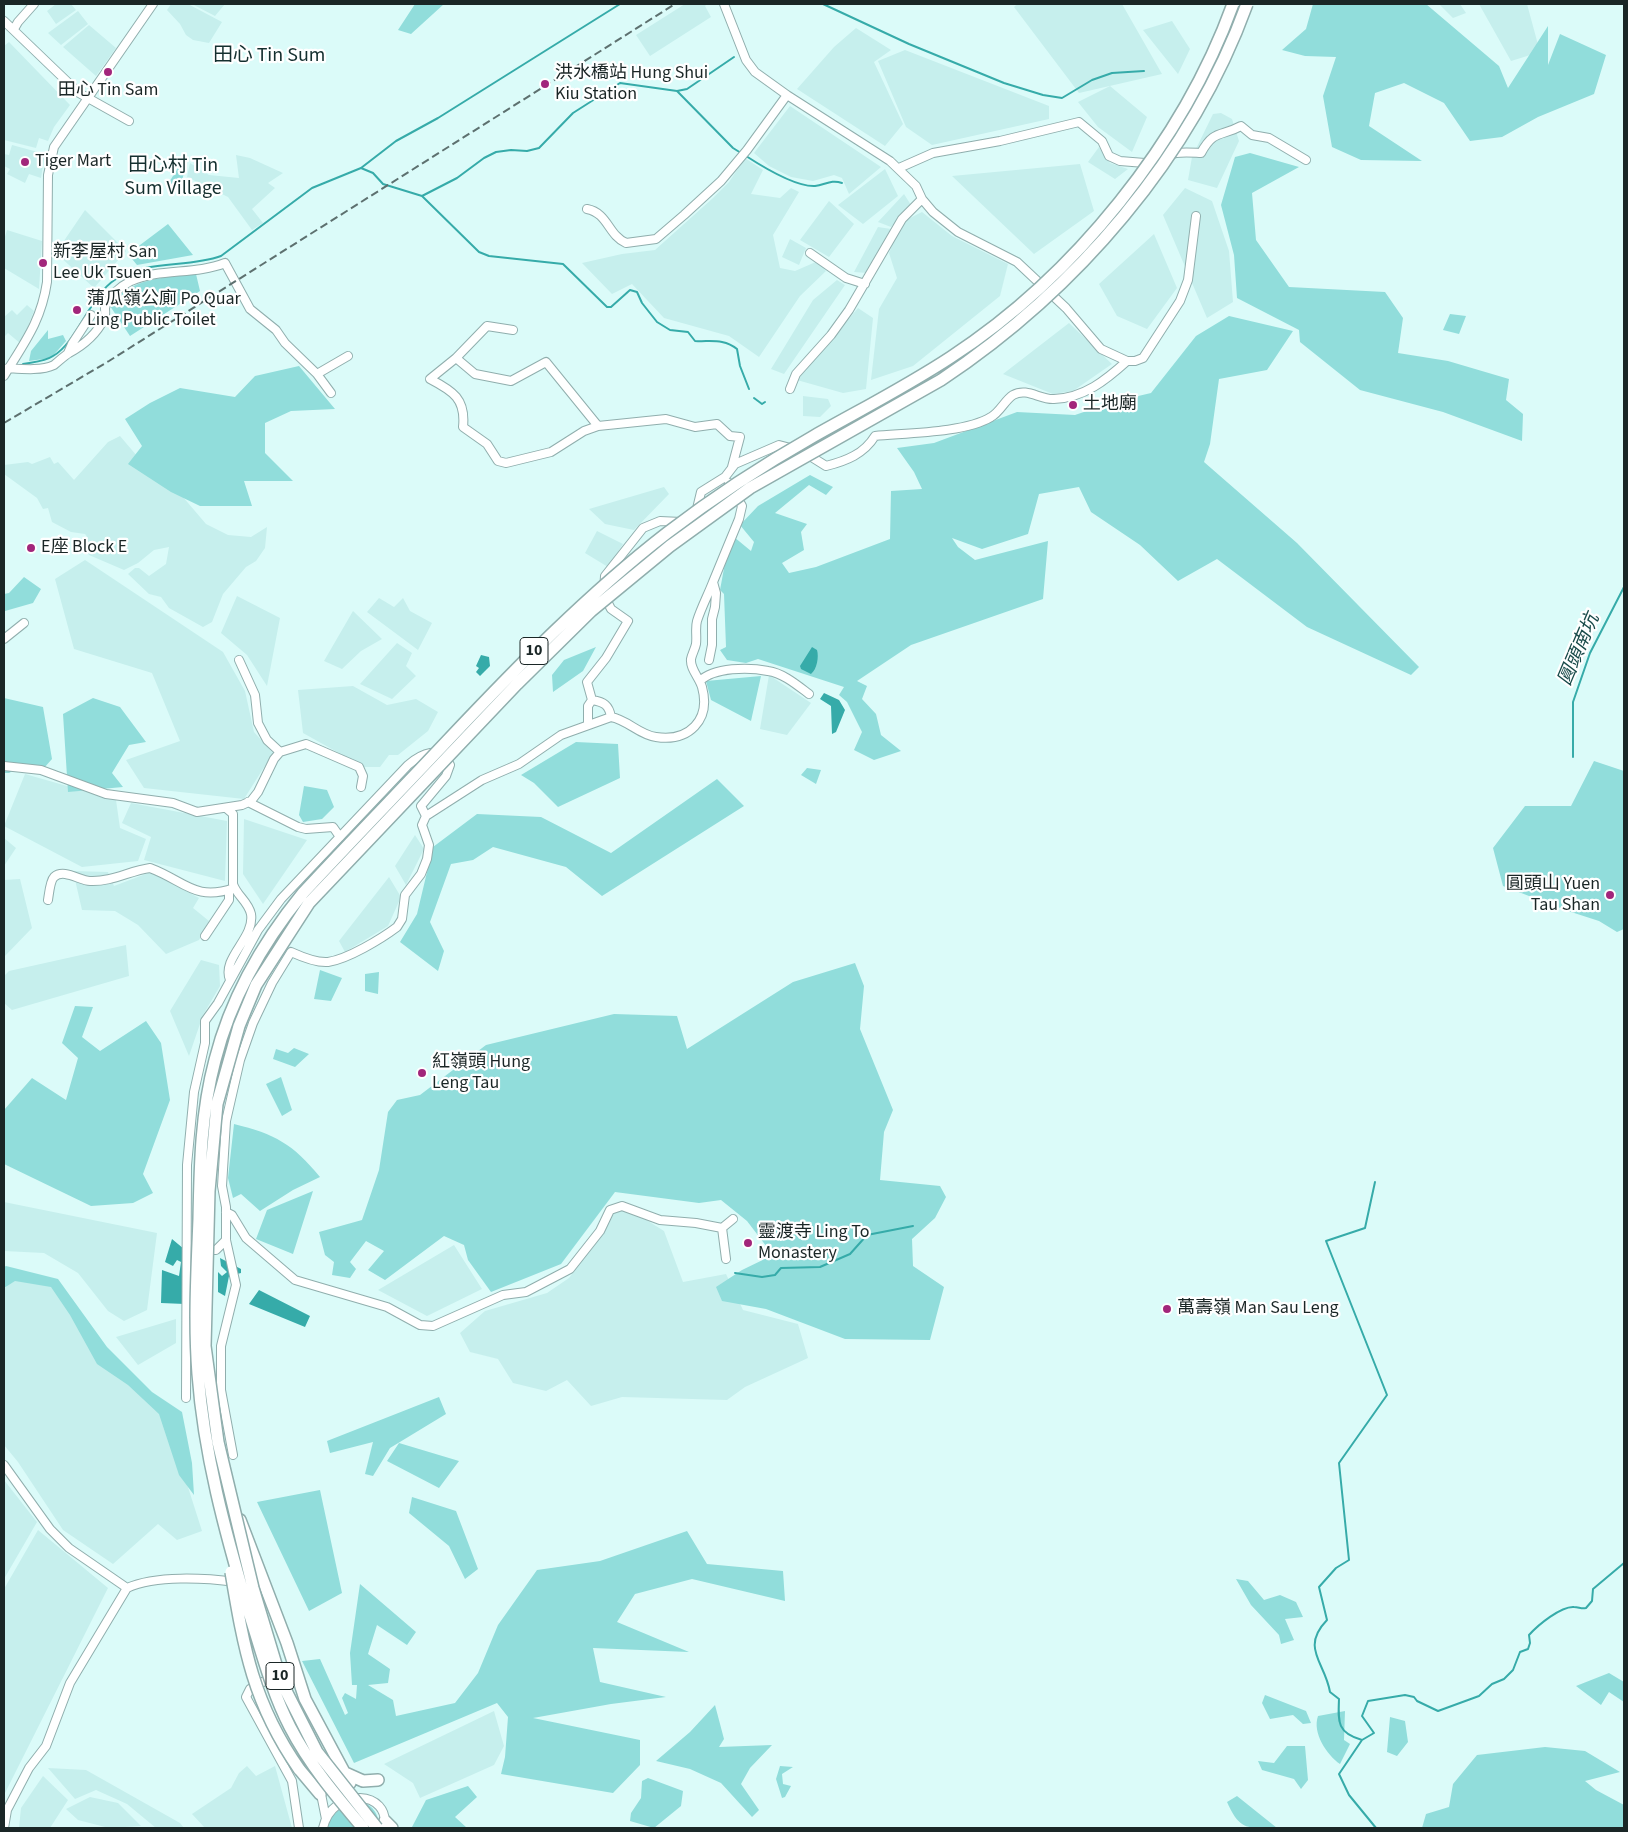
<!DOCTYPE html>
<html>
<head>
<meta charset="utf-8">
<style>
	body { margin:0 }
	#map { position:relative; width:1628px; height:1832px; overflow:hidden; background:#dbfbf9; font-family:"Source Sans 3",sans-serif }
	canvas { display:block }
	.frame { position:absolute; inset:0; border:5px solid #1a2626; pointer-events:none }
</style>
</head>
<body>
<div id="map">
<canvas width="1628" height="1832"></canvas>
<div class="frame"></div>
</div>
<script>
const ctx = document.querySelector('canvas').getContext('2d');
ctx.lineJoin = 'round';
function fill(path, color) { ctx.fillStyle = color; ctx.fill(path, 'evenodd'); }
function stroke(path, color, width, dash) { ctx.strokeStyle = color; ctx.lineWidth = width; ctx.lineCap = dash ? 'butt' : 'round'; ctx.setLineDash(dash || []); ctx.stroke(path); }
function write(font, color, halo, rows, align = 'center') {
  ctx.font = font + ' "Source Sans 3","Noto Sans SC",sans-serif'; ctx.lineWidth = 4.5; ctx.setLineDash([]); ctx.textBaseline = 'middle'; ctx.strokeStyle = halo; ctx.fillStyle = color; for (const [text, x, y, turn = 0] of rows) {
    ctx.save(); ctx.translate(x, y); ctx.rotate((+turn || 0) * Math.PI / 180); ctx.textAlign = isNaN(turn) ? turn : align; if (halo) ctx.strokeText(text, 0, 0); ctx.fillText(text, 0, 0); ctx.restore();
  }
}
fill(new Path2D(`
	M56,4H71L76,10L56,24L47,11Z
	M171,4H188L222,22L209,43L193,40L186,35L180,24L167,10Z
	M192,4H225L215,16Z
	M685,4H707L705,6L711,17L650,56L636,35Z
	M1017,4H1122L1162,74L1079,93L1014,7Z
	M1439,4H1460L1466,13L1453,18Z
	M1479,4H1527L1540,52L1511,61Z
	M78,11L88,24L61,45L48,33Z
	M1172,21L1190,49L1178,74L1143,30Z
	M89,25L116,48L96,76L63,47Z
	M856,28L891,50L874,62L903,124L885,146L797,89L834,47Z
	M9,42L70,105L54,127L48,141L39,138L36,148L4,140V46Z
	M905,50L1049,106V119L932,145L906,127L878,61Z
	M1110,86L1147,117L1132,152L1098,127L1078,102Z
	M790,106L881,167L849,194L842,178L834,175L813,181L791,177L769,166L754,153Z
	M1221,113L1232,119L1239,141L1217,188L1188,180L1192,157L1213,114Z
	M12,145L45,154L41,178L29,174L25,183L7,174L10,169L4,166V154L9,155Z
	M1099,147L1110,163L1128,169L1115,179L1088,162Z
	M236,155L250,158L283,173L268,183L275,188L252,209L263,223L252,230L228,197L187,177L190,163L209,175L239,178Z
	M745,158L763,170L751,194L780,198L791,188L799,192L773,235L780,268L795,271L818,261L826,271L800,296L759,357L729,336L664,318L632,284L612,294L582,263L622,254L655,250L713,198L729,182Z
	M1080,164L1094,211L1034,254L952,176Z
	M885,169L898,196L863,224L838,205Z
	M1185,188L1212,201L1229,251L1233,302L1207,318L1163,215Z
	M904,194L911,205L891,227L878,222Z
	M829,201L854,224L829,257L800,240Z
	M85,210L126,251L94,288L57,254V251Z
	M922,212L952,236L1008,264L1000,296L913,366L871,380L879,309L897,278L889,253L902,222Z
	M878,227L891,229L867,273L854,272Z
	M7,230L42,241L39,289L4,268V240Z
	M1154,234L1177,288L1147,329L1117,316L1099,284Z
	M790,239L806,248L799,265L782,257Z
	M837,280L845,285L784,374L771,369L813,300Z
	M27,305L34,311L21,344L8,333L4,337V317L12,310L17,315Z
	M858,308L873,318L866,389L843,393L797,380Z
	M1069,323L1112,364L1073,391L1053,394L1003,374Z
	M803,396L828,399L831,406L820,417L803,416Z
	M120,436L137,456L154,463L206,524L228,535L251,537L267,527L265,548L256,561L246,567L223,594L212,622L203,627L169,608L161,597L149,594L128,574L135,568H139L149,576L166,564L169,547L154,550L138,563L124,570L89,555L83,543L88,538L85,534L71,532L52,522L48,508L43,509L37,498L4,474V465L28,462L32,464L50,457L54,464L58,462L74,480L108,442Z
	M664,487L669,494L634,530L605,524L589,509Z
	M597,531L623,544L608,567L585,553Z
	M85,560L223,652L245,691L254,732L273,753L244,799L144,788L126,760L180,741L152,673L74,649L55,579Z
	M237,596L280,618L267,686L247,655L221,633Z
	M379,598L394,607L403,598L410,611L432,623L418,650L367,612Z
	M353,611L382,639L361,651L342,669L324,661Z
	M397,643L412,653L406,666L416,676L392,699L360,684Z
	M769,675L811,703L787,735L760,729Z
	M353,686L387,705L416,699L438,712L428,731L398,755H389L380,767H364L303,733L298,690Z
	M25,774L116,800L120,828L146,839L138,861L82,867L4,826Z
	M131,803L227,821L225,881L144,860L151,837L122,823Z
	M244,819L307,840L263,904L243,874Z
	M415,835L424,849L406,885L395,866Z
	M4,838L16,848L4,866Z
	M73,871L108,872L114,886L151,872L199,898L193,908L209,921L199,940L166,954L138,925L115,911L82,910Z
	M389,877L401,897L388,926L345,952L339,941Z
	M20,879L32,928L4,957V880Z
	M126,945L129,976L12,1010L4,1003V976L9,971Z
	M201,960L219,965L220,986L203,1015L189,1056L170,1011Z
	M4,1202L157,1233L147,1310L124,1321L108,1311L78,1273L44,1253L4,1251Z
	M621,1210L632,1211L664,1231L683,1282L726,1274L743,1310L798,1324L808,1358L745,1387L727,1400L622,1397L591,1406L567,1380L546,1391L513,1383L498,1359L470,1352L460,1333L485,1311L547,1293L569,1278L604,1230L611,1214Z
	M454,1245L482,1289L427,1316L378,1290Z
	M16,1276L58,1286L101,1343L165,1415L202,1531L177,1540L158,1524L113,1564L63,1530L18,1462L4,1445V1289Z
	M176,1319V1343L138,1365L116,1337Z
	M4,1480L37,1522L4,1579Z
	M38,1530L108,1588L4,1795V1589Z
	M494,1711L504,1746L494,1765L420,1798L413,1783L384,1764Z
	M247,1766L256,1776L275,1766L292,1828H205L192,1814L231,1788L239,1773Z
	M48,1768L86,1770L180,1823L184,1828H156L127,1804L96,1790L75,1799Z
	M43,1776L68,1800L50,1828H19L21,1808Z
	M90,1797L118,1803L141,1826L109,1828L78,1820L66,1809Z`), '#c6efed');
fill(new Path2D(`
	M415,4H444L411,34L398,30Z
	M1313,4H1426L1499,66L1508,88L1548,26V65L1560,34L1606,55L1594,94L1538,117L1502,137L1470,141L1444,103L1404,83L1375,93L1369,126L1422,161L1361,160L1332,147L1323,96L1336,57L1305,56L1282,50L1306,29Z
	M1250,153L1299,167L1252,193L1256,240L1289,287L1385,292L1403,318L1398,353L1448,361L1509,379L1506,400L1523,414L1522,441L1443,412L1360,390L1300,342L1299,330L1237,298L1234,255L1221,205L1235,157Z
	M178,168L184,172L181,186L183,194L168,184Z
	M168,224L193,255L137,265L128,254Z
	M196,274L200,291L130,336L110,306C130,277 164,278 196,274Z
	M1450,314L1466,316L1459,334L1443,330Z
	M1229,316L1293,331L1267,370L1219,379L1210,444L1204,462L1297,543L1419,667L1411,675L1307,627L1217,559L1178,581L1140,545L1091,512L1079,487L1039,494L1028,534L982,549L952,538L958,547L975,560L1048,541L1043,599L911,645L857,681L867,686L862,699L876,714L881,735L901,751L874,760L854,750L862,732L847,702L839,695L844,687L758,659L746,663L727,660L720,650L726,647L724,594L720,590L725,563L734,537L751,551L754,542L740,525L758,506L810,475L833,487L826,495L809,485L775,513L807,524L801,532L804,550L782,563L789,573L816,567L890,539L891,491L922,489L914,472L897,448L934,443L1017,412L1075,415L1113,402L1151,393L1196,336Z
	M48,330V339L63,335L66,341L51,358L29,361L31,351Z
	M299,366L335,409L291,411L265,423V453L293,481H244L252,506H200L171,492L128,464L142,446L125,419L150,403L180,388L235,397L255,376Z
	M24,577L41,589L33,603L5,611L4,594L9,593Z
	M596,647L583,671L553,692L552,675L564,660Z
	M761,676L751,721L711,700L706,681Z
	M4,698L43,707L52,759L44,768L26,764L9,773H4Z
	M93,698L120,707L146,742L129,745L112,773L123,787L68,792L63,714Z
	M576,742L618,744L620,778L558,807L534,783L521,775Z
	M1594,761L1624,771V929L1617,932L1599,921L1568,911L1503,886L1493,848L1525,806H1571Z
	M807,768L821,770L816,784L801,775Z
	M717,779L744,806L602,896L566,867L493,847L473,860L451,864L430,922L444,951L438,971L400,942L417,914L433,847L477,814L541,817L611,853Z
	M304,786L327,790L334,807L322,819L303,822L299,815Z
	M855,963L864,986L860,1029L893,1110L884,1132L880,1180L940,1186L946,1197L935,1218L912,1239L913,1266L944,1287L930,1340L845,1339L766,1309L722,1301L716,1287L742,1270L773,1255L747,1221L721,1200L699,1203L615,1192L561,1264L491,1292L468,1260L464,1245L444,1236L385,1280L368,1270L384,1251L366,1241L350,1262L356,1269L350,1278L332,1275L334,1262L325,1255L319,1232L362,1220L379,1170L388,1112L397,1100L420,1095L486,1045L614,1014L677,1016L687,1049L793,982Z
	M320,970L342,978L331,1001L314,999Z
	M379,972L378,994L365,991V974Z
	M75,1006L93,1007L82,1037L100,1051L146,1021L161,1043L170,1100L143,1174L153,1193L133,1203L91,1206L4,1164V1110L32,1078L66,1100L78,1058L62,1043Z
	M294,1048L309,1054L295,1067L273,1059L276,1049L288,1053Z
	M281,1077L292,1110L282,1116L266,1084Z
	M234,1124C275,1134 293,1144 320,1177L293,1190L260,1211L241,1194L233,1198L228,1178Z
	M313,1191L293,1254L256,1239L267,1210Z
	M6,1266L58,1279L107,1347L152,1392L182,1412L192,1463L194,1495L179,1475L159,1414L128,1385L97,1364L70,1315L51,1287L15,1281L4,1288V1267Z
	M439,1397L446,1414L390,1448L373,1476L365,1474L373,1442L330,1453L327,1441Z
	M399,1443L459,1461L439,1488L387,1461Z
	M320,1490L342,1593L309,1611L257,1502Z
	M412,1497L456,1511L478,1569L465,1579L449,1546L409,1513Z
	M687,1531L707,1564L783,1571L785,1601L692,1579L635,1594L617,1622L689,1652L593,1648L600,1682L666,1697L611,1704L533,1718L640,1740V1765L613,1793L501,1774L505,1757L508,1717L497,1703L354,1763L302,1661L320,1659L345,1715L348,1713L342,1698L345,1693L356,1699L357,1685H352L350,1653L360,1584L416,1632L407,1645L377,1625L368,1654L390,1669L388,1683L368,1685L393,1700L396,1716L455,1703L478,1673L498,1625L537,1570L600,1561Z
	M1236,1579L1248,1581L1264,1600L1280,1595L1296,1602L1303,1617L1285,1619L1294,1640L1281,1644L1279,1635L1251,1605Z
	M1609,1673L1624,1682V1702L1609,1692L1601,1705L1576,1686Z
	M1265,1695L1306,1711L1311,1723L1303,1724L1293,1715L1270,1719L1262,1703Z
	M715,1705L724,1739L719,1747L772,1745L750,1768L741,1784L759,1810L752,1817L721,1783L690,1769L656,1761L690,1732Z
	M1345,1711L1344,1740L1350,1744L1340,1764C1327,1755 1312,1733 1318,1716Z
	M1390,1717L1405,1721L1408,1742L1397,1756L1387,1752Z
	M1287,1746H1305L1308,1780L1301,1789L1294,1779L1262,1770L1258,1761L1274,1763Z
	M1545,1747L1585,1751L1620,1772L1585,1781L1596,1790L1624,1805V1828H1422L1426,1814L1449,1807L1453,1784L1477,1755Z
	M780,1766L793,1767L782,1774L783,1784L791,1786L785,1797L782,1798L776,1779Z
	M648,1778L683,1791L681,1806L654,1828L630,1821L631,1813L641,1798L642,1781Z
	M468,1786L477,1797L455,1817L467,1828L412,1827L426,1800Z
	M1237,1796L1277,1828C1247,1828 1240,1831 1227,1802Z
	M358,1801C372,1803 380,1815 379,1828H328C330,1813 344,1805 358,1801Z`), '#91dddb');
fill(new Path2D(`
	M812,647L817,650C819,657 817,669 811,674L801,669L800,666Z
	M481,655L489,657L490,666L480,676L476,672L479,668L476,666Z
	M824,693L839,700L845,710L836,732L832,734L831,706L820,699Z
	M172,1239L184,1249L185,1304L161,1303L162,1270L179,1276L181,1262L177,1260L173,1266L165,1262Z
	M220,1258L241,1269V1273L229,1276L225,1296L218,1292V1272L222,1276L227,1272L221,1266Z
	M259,1290L310,1316L305,1327L249,1304Z`), '#36aba9');
stroke(new Path2D(`
	M823,4L909,44L1004,83L1043,95L1062,98L1092,80L1112,73L1144,71
	M677,91L733,148L741,153
	M746,156C763,167 795,187 815,186C825,185 831,179 842,183
	M361,168L373,173L383,184L422,196L479,252L489,256L563,264L607,307H611L630,290L637,292L642,303L657,322L670,330L688,332L695,341C710,342 724,338 737,349L740,366L749,389
	M422,196L457,178L484,158L496,152L511,150L527,151L539,148L573,113L620,83L677,91L687,89L734,57
	M23,364C33,362 44,362 53,356C78,342 89,296 116,279C147,260 188,268 221,256L312,188L361,168L396,141L438,118L620,4
	M754,398L762,404L765,402
	M1573,757V702L1590,653L1624,587
	M735,1273L762,1277L775,1275L781,1268L820,1267L850,1254L867,1235L913,1226
	M1362,1740C1337,1733 1338,1722 1339,1699L1330,1692C1325,1662 1300,1648 1327,1620L1319,1587L1336,1568L1349,1560L1339,1463L1387,1395L1326,1241L1365,1228L1375,1182
	M1376,1828L1349,1795L1339,1774L1362,1740L1374,1733L1362,1716L1368,1701L1405,1695L1414,1697L1417,1701L1438,1711L1479,1696L1492,1684L1504,1679L1513,1670L1520,1652L1528,1649L1530,1643L1529,1635C1538,1625 1561,1606 1574,1607C1579,1607 1581,1609 1586,1608L1592,1601L1593,1589L1624,1563`), '#36aba9', 2);
const minor = new Path2D(`
	M724,4L746,60L755,72L787,95L890,161L916,186L922,199L933,212L958,232L1017,262L1066,308L1101,349L1127,361H1135L1143,358L1180,301L1188,280L1196,216
	M4,21L79,93L129,121
	M14,29L18,22L34,4
	M899,168L933,153L1000,141L1079,122L1102,141L1109,156L1120,161L1157,164C1171,150 1183,152 1201,153C1214,129 1221,137 1241,126L1252,135L1269,138L1306,160
	M587,209C608,213 608,235 626,243L656,239L684,215L721,181L747,150L787,95
	M810,253L846,278L865,284
	M68,353L72,344L91,315
	M456,358L487,326L513,330
	M8,368C22,369 42,371 54,365C59,361 64,356 69,353C84,345 96,335 104,319C106,316 105,312 105,308C107,297 121,286 131,281C160,268 195,275 225,263L250,309L276,330L285,343L317,374L348,356
	M317,374L331,393
	M4,376C24,343 41,322 47,282L48,175L54,147L153,4
	M790,389L796,374L831,335L849,310L902,219L922,199
	M598,426L546,362L511,381L475,374L456,358L430,379C453,391 466,399 463,427L487,444L498,461L506,463L551,452L584,431L598,426L666,419L695,427L717,424L730,436L740,437L732,467
	M696,513L701,492L725,477L735,464L779,445L802,451L826,466C846,461 864,454 875,436C906,433 965,433 991,417C1000,412 1005,400 1013,395C1027,387 1040,400 1054,399C1084,398 1106,380 1127,361
	M4,639L24,623
	M239,660L255,695L258,723L267,740L280,752
	M709,660L712,645V619L715,607L716,593L713,582L739,519L742,506L729,483
	M700,681C714,667 749,667 768,671C783,673 797,685 809,694
	M611,717C628,720 639,735 656,737C689,742 711,720 702,687C699,677 690,669 691,659C692,654 695,649 696,644C697,636 695,628 697,621C701,608 708,595 713,582
	M588,725V706L592,700
	M4,766L41,770L106,794L173,803L197,812L242,805L251,801L258,792L274,759L280,752L306,744L359,767L363,776L361,787
	M248,802L298,827L306,829L333,827L340,837
	M226,808L233,814V884C237,896 248,901 251,914C255,938 221,958 230,980
	M48,900C49,894 50,881 54,877C64,868 80,881 90,881C112,882 129,871 150,868C185,881 195,902 234,888
	M205,936L229,900V890
	M226,1212L232,1215L246,1238L295,1280L387,1307L420,1325L433,1326L503,1295L526,1292L570,1269L600,1231L610,1210L622,1206L660,1220L696,1223L722,1228L726,1259
	M722,1228L733,1219
	M204,1250H216L226,1240
	M186,1398L187,1165L194,1092L205,1043V1021L218,1003L258,930L281,899L408,765C421,754 441,744 450,765L446,776L421,806L426,816
	M233,1455L221,1390V1346L236,1285L226,1240V1207L222,1186L226,1121L240,1060L253,1023L272,983L291,952C302,957 316,963 328,962C348,959 381,939 397,927L402,919L405,895L421,874L427,859L429,845L422,825L426,816L482,780L519,764L561,735L611,717C609,705 604,702 592,700L587,682L606,658L628,621L611,609L607,601L604,590L605,576L643,528L660,521L681,522
	M4,1465L50,1529L69,1548L127,1588
	M127,1588C156,1575 205,1578 236,1582
	M272,1677L250,1689L246,1697L292,1781L299,1828
	M290,1714L306,1741
	M320,1789L326,1819
	M4,1828L7,1810L29,1768L46,1746L70,1683L127,1588
	M323,1828C332,1786 392,1790 384,1828`);
const highway = new Path2D(`
	M240,1520L287,1643L305,1699L350,1783
	M299,1769L320,1794
	M343,1772L363,1781L378,1780
	M385,1821L392,1828`);
stroke(minor, '#90aead', 10);
stroke(highway, '#90aead', 14);
stroke(minor, '#fff', 8);
stroke(highway, '#fff', 11);
stroke(new Path2D(`
	M4,423L109,361L675,4`), '#5d706f', 2, [8, 4]);
const highwayBridge = new Path2D(`
	M231,1572C244,1649 253,1703 299,1769
	M363,1828C336,1796 309,1764 290,1727C271,1690 261,1649 248,1609C225,1532 204,1454 198,1374C194,1322 197,1270 199,1219C200,1165 201,1112 215,1060C231,997 263,942 303,893C351,841 400,791 448,740C517,667 587,595 667,533C714,497 763,465 814,436C860,410 907,386 951,357C1074,277 1183,142 1233,4
	M377,1828L317,1752L281,1681L253,1588L218,1442L205,1346L209,1191L217,1104L239,1026L256,985L309,903L517,684L591,611L670,546L750,488L941,380C1076,290 1191,158 1247,4`);
stroke(highwayBridge, '#90aead', 14, []);
stroke(highwayBridge, '#fff', 11);
for (const [x, y, r, color] of [
	[108,72,5,"#a2267b"],
	[545,84,5,"#a2267b"],
	[25,162,5,"#a2267b"],
	[43,263,5,"#a2267b"],
	[77,310,5,"#a2267b"],
	[1073,405,5,"#a2267b"],
	[31,548,5,"#a2267b"],
	[1610,895,5,"#a2267b"],
	[422,1073,5,"#a2267b"],
	[748,1243,5,"#a2267b"],
	[1167,1309,5,"#a2267b"]
]) { const dot = new Path2D(); dot.arc(x, y, r, 0, 2 * Math.PI); ctx.fillStyle = color; ctx.fill(dot); stroke(dot, '#fff', 2); }
for (const [x, y, w] of [
	[534,651,28],
	[280,1676,28]
]) { const box = new Path2D(); box.roundRect(x - w / 2, y - 13.5, w, 27, 4); ctx.fillStyle = '#fff'; ctx.fill(box); stroke(box, '#1a2626', 1); }
write('bold 16px', '#1a2626', null, [
	["10",534,651],
	["10",280,1676]
]);
write('18px', '#1a2626', '#fff', [
	["洪水橋站 Hung Shui",555,74],
	["Kiu Station",555,95],
	["田心 Tin Sam",108,91,"center"],
	["Tiger Mart",35,162],
	["新李屋村 San",53,253],
	["Lee Uk Tsuen",53,274],
	["蒲瓜嶺公廁 Po Quar",87,300],
	["Ling Public Toilet",87,321],
	["土地廟",1083,405],
	["E座 Block E",41,548],
	["圓頭山 Yuen",1600,885,"right"],
	["Tau Shan",1600,906,"right"],
	["紅嶺頭 Hung",432,1063],
	["Leng Tau",432,1084],
	["靈渡寺 Ling To",758,1233],
	["Monastery",758,1254],
	["萬壽嶺 Man Sau Leng",1177,1309]
], 'left');
write('italic 19px', '#184a49', '#fff', [
	["圓頭南坑",1580,650,-67]
]);
write('20px', '#142f2f', '#fff', [
	["田心 Tin Sum",269,57],
	["田心村 Tin",173,167],
	["Sum Village",173,190]
]);
</script>
</body>
</html>
